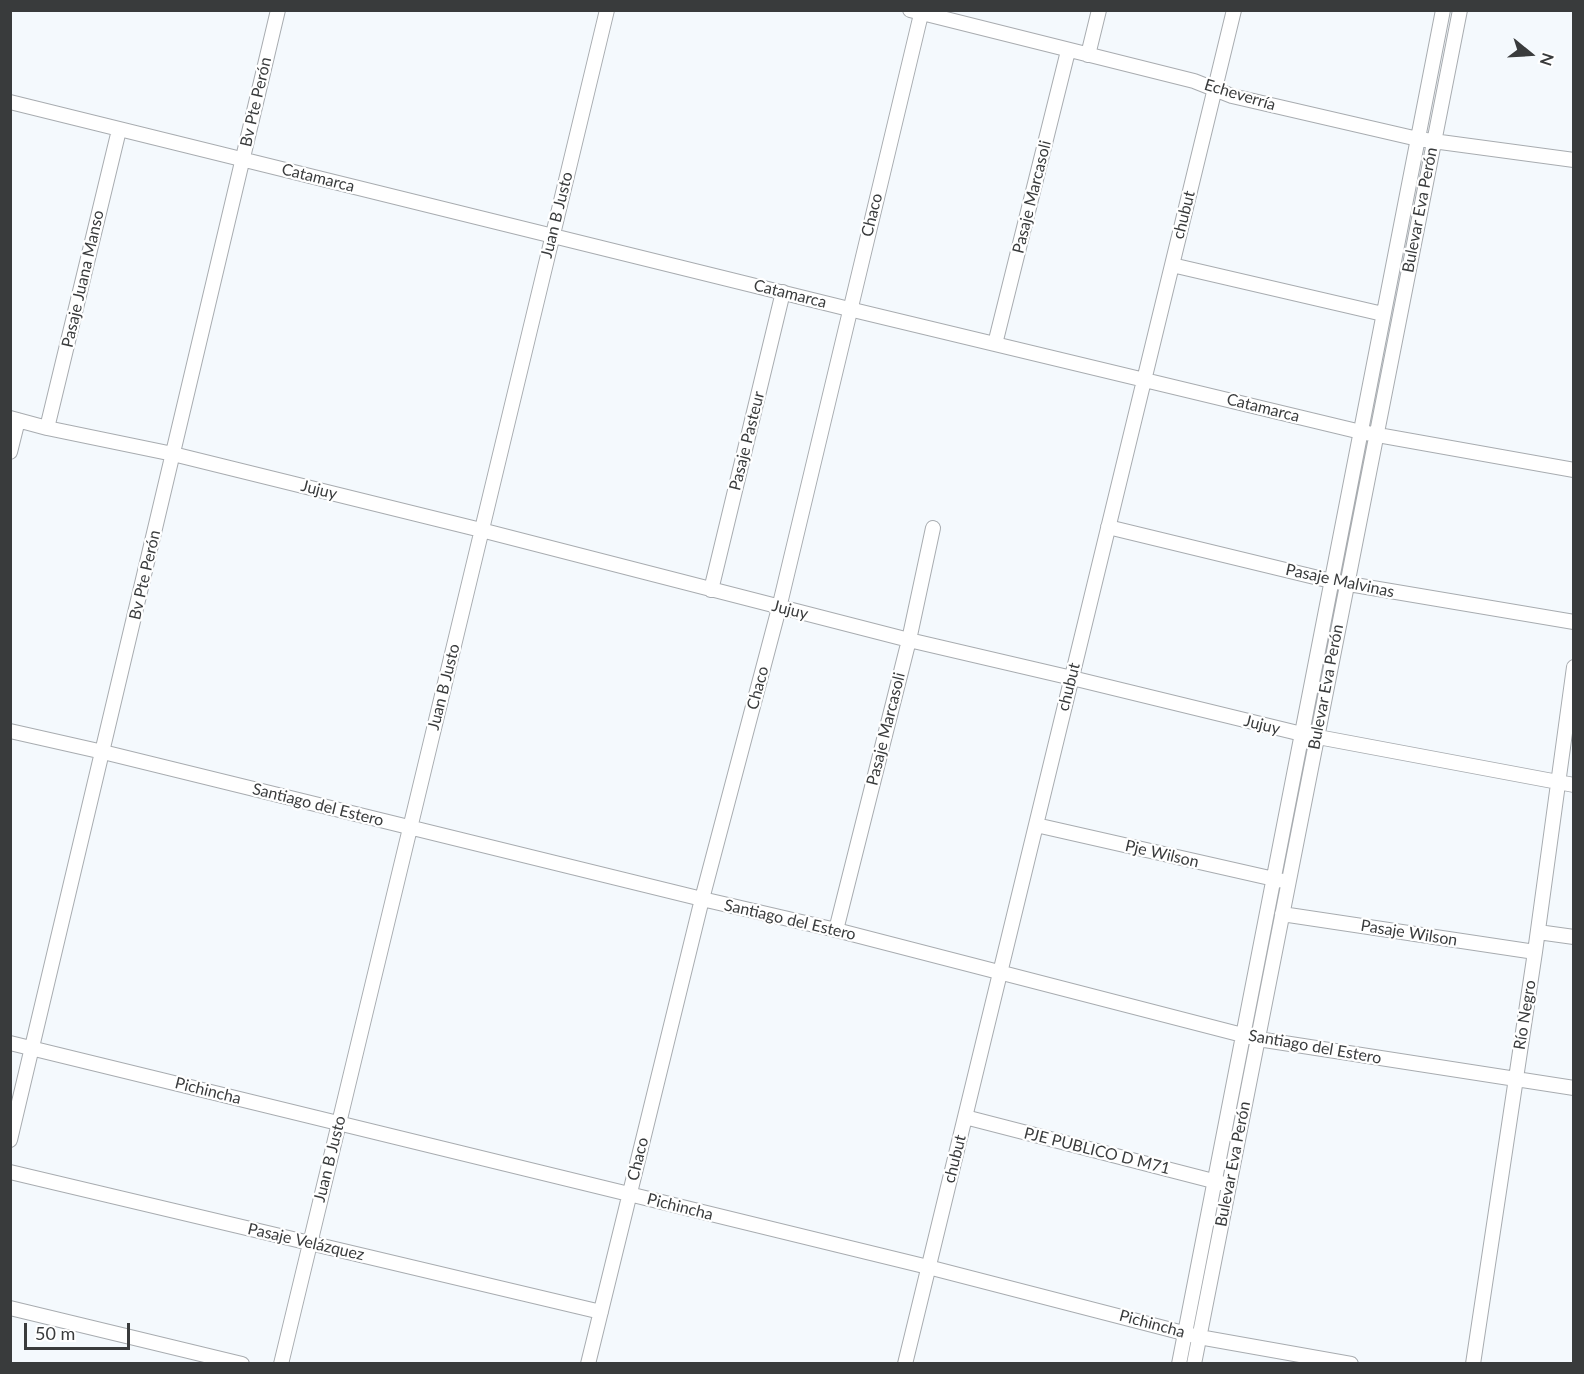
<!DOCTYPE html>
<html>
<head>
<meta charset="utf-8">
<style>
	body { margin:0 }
	#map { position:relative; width:1584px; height:1374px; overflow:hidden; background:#f4f9fd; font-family:Lato,sans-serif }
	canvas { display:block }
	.frame { position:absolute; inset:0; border:12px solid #393b3c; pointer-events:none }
	.north { position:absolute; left:1500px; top:24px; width:60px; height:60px; -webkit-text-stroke:4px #fff; paint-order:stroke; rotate:108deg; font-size:16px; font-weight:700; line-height:24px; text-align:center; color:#393b3c }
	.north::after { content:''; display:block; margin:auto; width:21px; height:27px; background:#393b3c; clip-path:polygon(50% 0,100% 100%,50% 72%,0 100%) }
	.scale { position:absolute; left:24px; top:1323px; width:106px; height:27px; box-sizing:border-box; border:3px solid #393b3c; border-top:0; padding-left:8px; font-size:18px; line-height:21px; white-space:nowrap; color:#393b3c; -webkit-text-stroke:4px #fff; paint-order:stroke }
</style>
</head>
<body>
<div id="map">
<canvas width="1584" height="1374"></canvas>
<div class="frame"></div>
<div class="north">N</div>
<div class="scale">50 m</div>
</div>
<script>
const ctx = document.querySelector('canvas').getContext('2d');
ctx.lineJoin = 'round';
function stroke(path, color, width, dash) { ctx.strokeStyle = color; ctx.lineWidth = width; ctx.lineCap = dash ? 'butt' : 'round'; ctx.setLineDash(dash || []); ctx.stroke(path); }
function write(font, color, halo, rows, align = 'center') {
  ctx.font = font + ' Lato,sans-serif'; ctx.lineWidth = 4.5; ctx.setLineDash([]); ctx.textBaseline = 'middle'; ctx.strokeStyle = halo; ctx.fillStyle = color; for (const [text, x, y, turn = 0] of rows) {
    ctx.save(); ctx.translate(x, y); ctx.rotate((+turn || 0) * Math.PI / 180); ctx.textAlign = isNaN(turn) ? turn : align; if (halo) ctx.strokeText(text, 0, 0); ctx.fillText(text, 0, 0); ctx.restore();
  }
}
const street = new Path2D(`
	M910,10L1194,81L1232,96L1418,139L1574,160
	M1088,55L1099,10
	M10,102L849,309L1361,432L1574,470
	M1172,265L1383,314
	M995,344L1068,51
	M10,418L47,428L173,454L481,530L909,640L1072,678L1302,734L1574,785
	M47,428L119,130
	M10,452L18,420
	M1108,527L1331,581L1574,622
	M711,590L783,292
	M10,731L103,752L702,899L836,930L1258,1039L1574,1088
	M1036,825L1283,881
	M1282,914L1535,952
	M836,930L909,640L933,528
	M1538,932L1574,937
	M10,1043L928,1267L1199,1337L1351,1364
	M965,1117L1221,1183
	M10,1140L278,10
	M10,1172L601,1312
	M10,1308L242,1364
	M281,1364L607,10
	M588,1364L702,899L779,608L922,10
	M905,1364L1234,10
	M1179,1364L1443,10
	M1194,1364L1460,10
	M1473,1364L1535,952L1574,667`);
stroke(street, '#a8acb0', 16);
stroke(street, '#fff', 14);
write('16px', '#393b3c', '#fff', [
	["Echeverría",1240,95,17],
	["Bv Pte Perón",256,102,-77],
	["Catamarca",318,178,14],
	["Pasaje Marcasoli",1032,197,-76],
	["Bulevar Eva Perón",1420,210,-79],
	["Juan B Justo",557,215,-76],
	["Chaco",872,215,-76],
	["chubut",1184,215,-76],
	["Pasaje Juana Manso",83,279,-77],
	["Catamarca",790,294,14],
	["Catamarca",1263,408,14],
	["Pasaje Pasteur",747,441,-76],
	["Jujuy",319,490,14],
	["Bv Pte Perón",145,575,-77],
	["Pasaje Malvinas",1340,581,12],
	["Jujuy",790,610,14],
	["Juan B Justo",444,687,-76],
	["chubut",1069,687,-76],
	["Bulevar Eva Perón",1326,687,-79],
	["Chaco",758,688,-75],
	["Jujuy",1262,725,14],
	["Pasaje Marcasoli",886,729,-76],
	["Santiago del Estero",318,805,14],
	["Pje Wilson",1162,854,13],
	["Santiago del Estero",790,920,13],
	["Pasaje Wilson",1409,933,9],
	["Río Negro",1525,1015,-81],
	["Santiago del Estero",1315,1047,10],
	["Pichincha",208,1091,14],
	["PJE PUBLICO D M71",1097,1151,14],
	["Juan B Justo",330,1159,-76],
	["Chaco",638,1159,-76],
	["chubut",955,1159,-76],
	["Bulevar Eva Perón",1233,1164,-79],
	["Pichincha",680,1207,14],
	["Pasaje Velázquez",306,1242,13],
	["Pichincha",1152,1324,15]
]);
</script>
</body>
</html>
